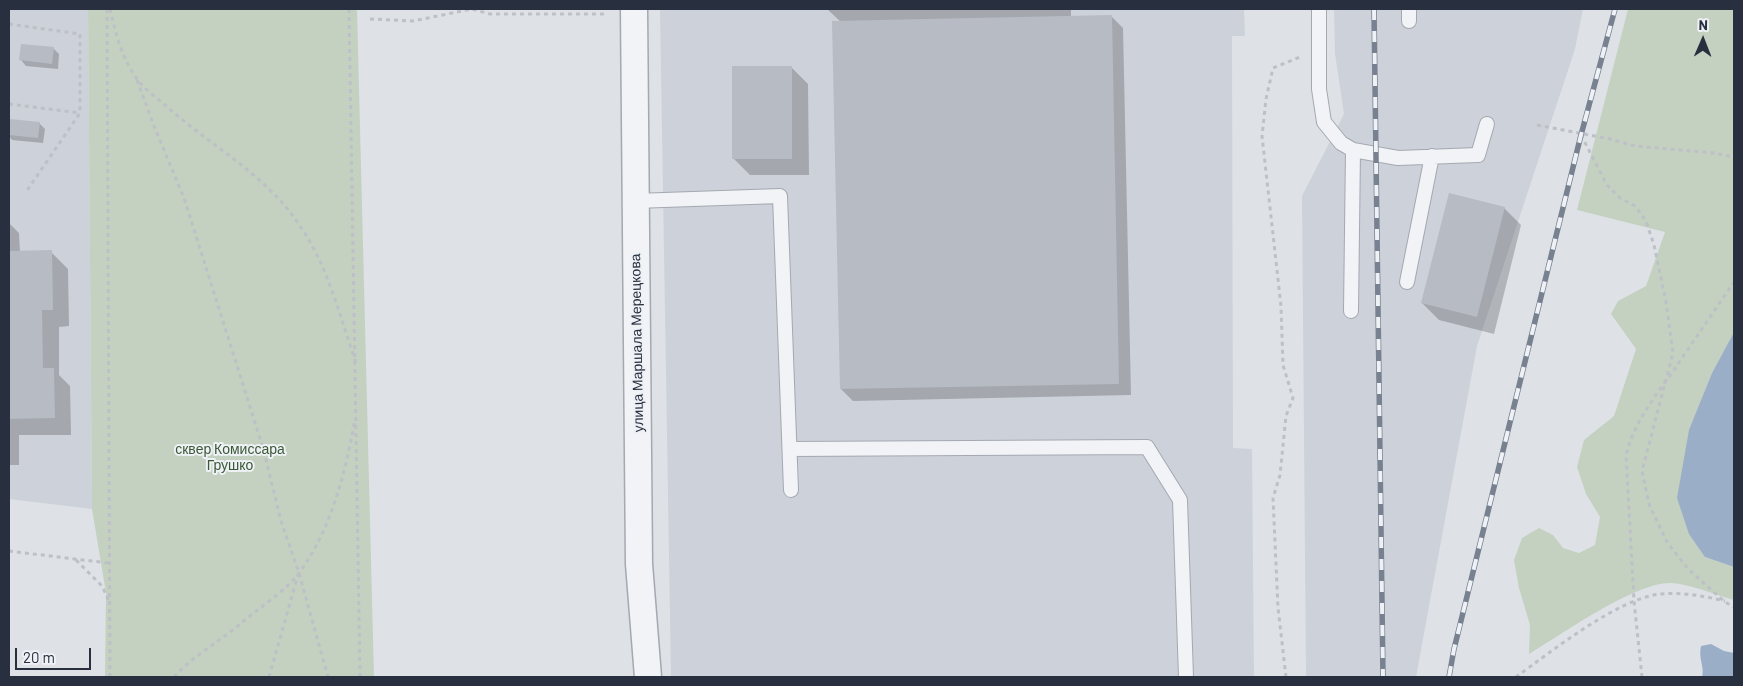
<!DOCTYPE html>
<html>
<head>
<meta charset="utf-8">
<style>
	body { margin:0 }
	#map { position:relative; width:1743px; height:686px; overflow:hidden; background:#dee2e7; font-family:Barlow,sans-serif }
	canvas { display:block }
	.frame { position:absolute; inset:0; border:10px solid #282f3e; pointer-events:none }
	.north { position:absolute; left:1678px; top:15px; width:50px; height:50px; -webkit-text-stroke:4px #eef1f5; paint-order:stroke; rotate:1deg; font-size:14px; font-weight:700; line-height:20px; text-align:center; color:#282f3e }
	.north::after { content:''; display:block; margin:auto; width:18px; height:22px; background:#282f3e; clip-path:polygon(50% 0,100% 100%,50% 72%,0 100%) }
	.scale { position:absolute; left:15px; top:648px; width:76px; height:22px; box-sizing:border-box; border:2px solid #282f3e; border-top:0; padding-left:6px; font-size:15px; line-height:18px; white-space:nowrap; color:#282f3e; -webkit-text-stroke:4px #eef1f5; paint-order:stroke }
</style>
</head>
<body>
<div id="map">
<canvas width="1743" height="686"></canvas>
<div class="frame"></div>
<div class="north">N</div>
<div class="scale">20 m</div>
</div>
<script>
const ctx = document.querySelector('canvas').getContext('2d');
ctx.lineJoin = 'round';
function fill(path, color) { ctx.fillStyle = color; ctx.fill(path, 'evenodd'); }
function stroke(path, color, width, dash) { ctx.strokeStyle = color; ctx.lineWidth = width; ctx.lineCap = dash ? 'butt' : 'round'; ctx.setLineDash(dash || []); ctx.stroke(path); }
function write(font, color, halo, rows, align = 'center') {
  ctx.font = font + ' Barlow,sans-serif'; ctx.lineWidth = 4; ctx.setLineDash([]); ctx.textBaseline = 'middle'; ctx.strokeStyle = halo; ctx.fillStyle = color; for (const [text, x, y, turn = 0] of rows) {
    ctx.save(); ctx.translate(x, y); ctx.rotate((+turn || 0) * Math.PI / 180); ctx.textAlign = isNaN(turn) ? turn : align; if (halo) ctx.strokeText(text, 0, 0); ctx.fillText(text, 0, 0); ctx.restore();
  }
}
fill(new Path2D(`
	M9,9H88L92,509L9,499Z
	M660,9H1244L1245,36H1232L1233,448L1252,449L1254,677H671Z
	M1334,9H1583L1575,49L1477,346L1416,677H1306L1302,196L1344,114L1335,54Z`), '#cdd1d9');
fill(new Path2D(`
	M88,9H357L374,677H105L106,593L92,509Z
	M1628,9H1734V332L1712,373L1701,401L1705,557L1734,567V600C1716,595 1690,584 1671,583C1635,582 1561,635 1529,654L1530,625L1519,588L1514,560L1522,538L1539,528L1553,535L1563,548L1579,553L1595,545L1600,517L1586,494L1577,467L1584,440L1614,416L1636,349L1611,314L1618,301L1646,286L1665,232L1577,210Z`), '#c4d1c0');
fill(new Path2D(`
	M1734,332V567L1705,557L1689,534L1677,498L1689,430L1712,373Z
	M1711,644L1724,651L1734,653V677H1702C1705,667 1698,659 1701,646Z`), '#9aaec7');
fill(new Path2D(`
	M827,9H1071V17L1111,16L1123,28L1131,395L853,401L841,389V22Z
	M53,48L59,54L58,69L26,66L21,60Z
	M791,67L808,84L809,175H750L733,158Z
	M9,120L39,123L45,129L43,143L12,140L9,136Z
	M1504,208L1521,225L1494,334L1439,320L1422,303Z
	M9,223L19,233L20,252H51L68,269L69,326L59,327V375L70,386L71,435H19V465H9Z`), '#0003');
fill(new Path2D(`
	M1112,15L1119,384L840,389L832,21Z
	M21,44L54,47L52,64L19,60Z
	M732,66H792V159H732Z
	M9,119L40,122L38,138L9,135Z
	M1449,193L1505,207L1477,317L1421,303Z
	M52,250L53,310H42L43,368H54L55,418L9,419V251Z`), '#b6bbc4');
const service = new Path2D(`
	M1319,9V89L1324,122L1341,143L1353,150L1398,158L1478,155L1487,124
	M1409,9V21
	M635,201L780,196L791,490
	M1407,282L1432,156
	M1351,311L1353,150
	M790,449L1147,447L1180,500L1186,677`);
const minor = new Path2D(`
	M634,9L639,564L648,677`);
stroke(service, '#a4a9b1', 16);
stroke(minor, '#a4a9b1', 29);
stroke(new Path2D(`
	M107,9L110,677
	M110,9C116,34 121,57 137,79C144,89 156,97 165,105C209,145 266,174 300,226C328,266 340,317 356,363
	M349,9L360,677
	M370,19L413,21L472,9L490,14H608
	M9,24L80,34V113L26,192
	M137,80L154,126L184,198L263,448L281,521L299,573L328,677
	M9,104L80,113
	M1537,125L1610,139L1635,146L1714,153L1734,157
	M1581,135L1607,185L1620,198L1635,206L1646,221L1654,245L1666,302L1673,353L1642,471L1649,504L1667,542L1688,569L1725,602L1734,607
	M1669,377L1734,282
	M9,551L108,563
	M76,560L102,586L109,601
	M174,677C193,656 217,643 239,625C256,610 287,590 299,573C332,528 345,473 355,420
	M269,677L298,575
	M1286,677L1278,608L1273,498L1280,475L1286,416L1293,398L1283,365L1281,306L1262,136L1266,99L1273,68L1300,57
	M1516,677C1552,651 1617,599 1660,594C1682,592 1704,596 1725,601
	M1642,677L1634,601L1626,455C1633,427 1648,406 1665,382`), '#bdc0c6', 3, [4, 4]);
stroke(service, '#f1f3f6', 14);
stroke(minor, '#f1f3f6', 26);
const rail = new Path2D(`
	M1374,9L1383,677
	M1449,677L1454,649L1581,135L1615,9`);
stroke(rail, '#788190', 5.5);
stroke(rail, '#eef1f5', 4, [11]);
write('14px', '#282f3e', '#eef1f5', [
	["улица Маршала Мерецкова",637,343,-91]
]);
write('14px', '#3b5936', '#eef1f5', [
	["сквер Комиссара",230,449],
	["Грушко",230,465]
]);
</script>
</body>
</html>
